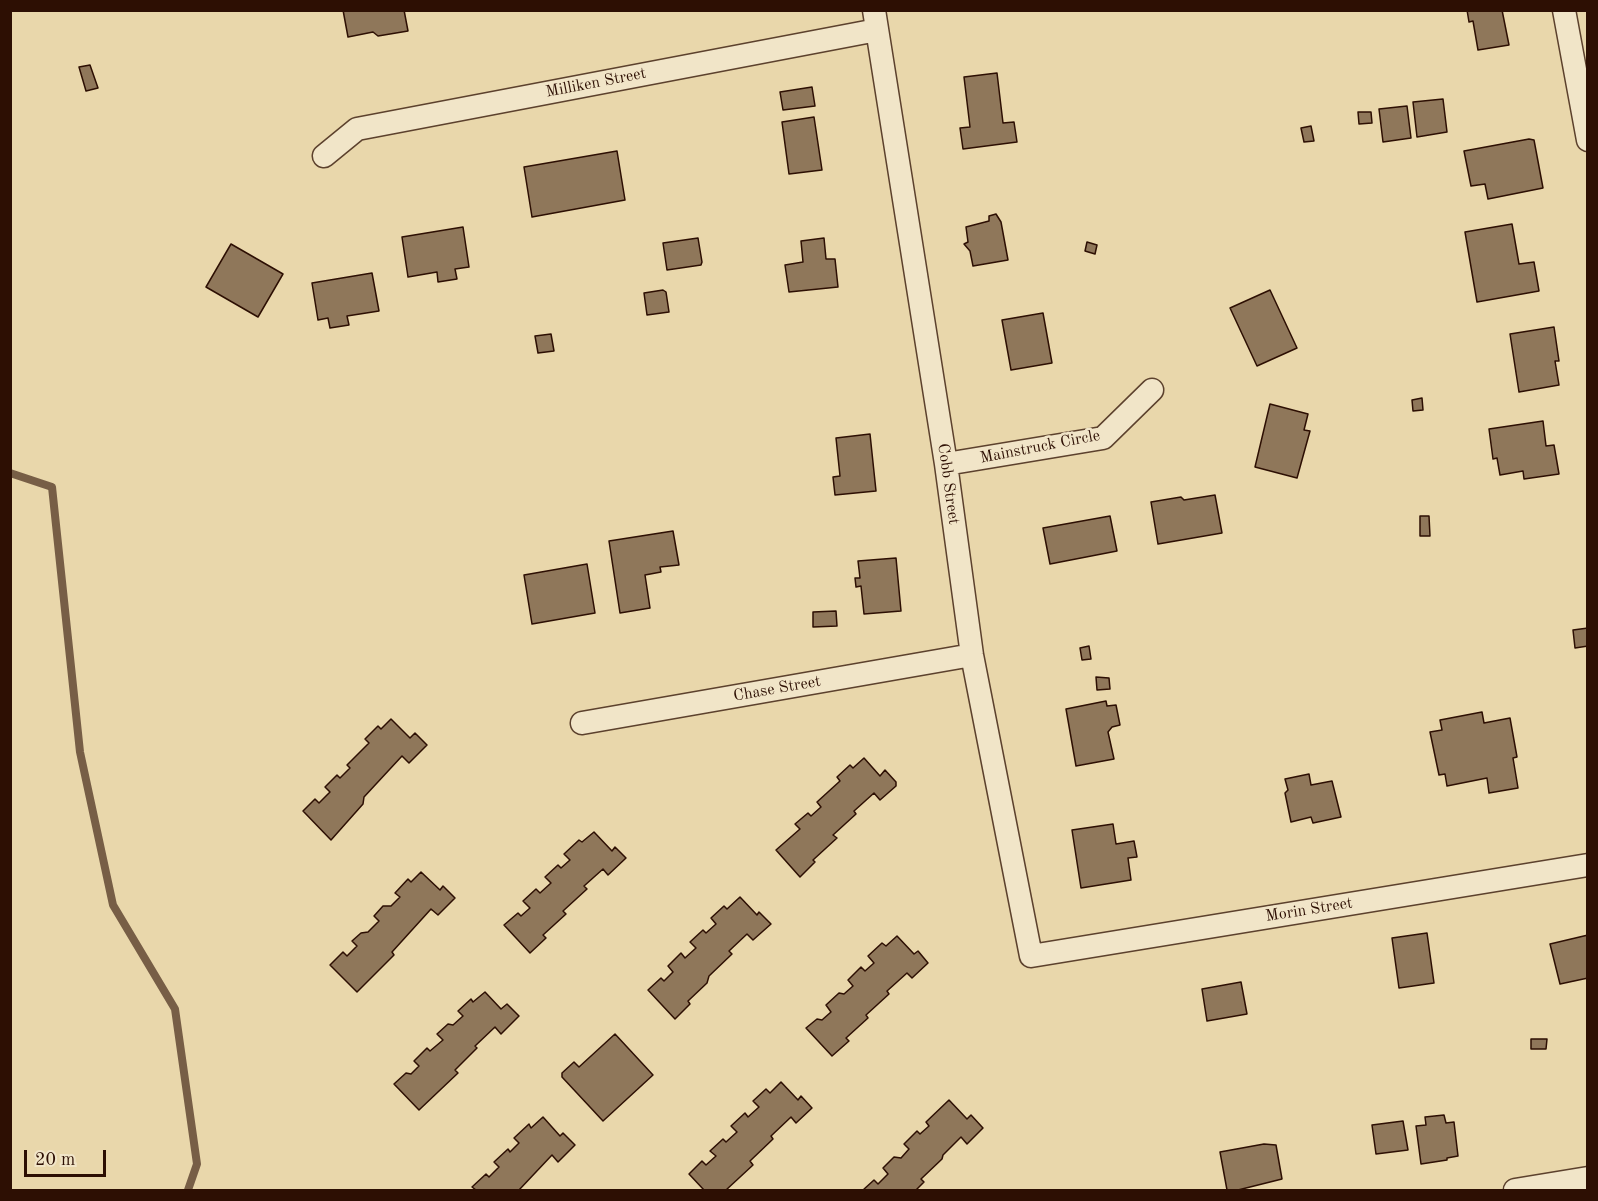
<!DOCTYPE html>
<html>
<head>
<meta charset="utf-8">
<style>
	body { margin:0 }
	#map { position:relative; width:1598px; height:1201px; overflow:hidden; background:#e9d7ab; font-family:"Old Standard TT",serif }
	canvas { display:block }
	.frame { position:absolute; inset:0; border:12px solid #2d0f03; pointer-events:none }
	.scale { position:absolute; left:24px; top:1150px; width:82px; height:27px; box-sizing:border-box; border:3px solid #2d0f03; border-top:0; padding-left:8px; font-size:18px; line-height:21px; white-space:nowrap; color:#2d0f03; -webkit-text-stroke:4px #f1e5c8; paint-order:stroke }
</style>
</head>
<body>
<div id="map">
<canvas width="1598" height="1201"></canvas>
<div class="frame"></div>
<div class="scale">20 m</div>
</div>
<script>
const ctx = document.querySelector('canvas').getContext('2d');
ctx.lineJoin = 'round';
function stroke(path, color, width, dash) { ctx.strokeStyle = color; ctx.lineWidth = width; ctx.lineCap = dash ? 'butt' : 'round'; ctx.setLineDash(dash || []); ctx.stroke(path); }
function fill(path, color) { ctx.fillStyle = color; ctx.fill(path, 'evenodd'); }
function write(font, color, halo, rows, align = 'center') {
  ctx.font = font + ' "Old Standard TT",serif'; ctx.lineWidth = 5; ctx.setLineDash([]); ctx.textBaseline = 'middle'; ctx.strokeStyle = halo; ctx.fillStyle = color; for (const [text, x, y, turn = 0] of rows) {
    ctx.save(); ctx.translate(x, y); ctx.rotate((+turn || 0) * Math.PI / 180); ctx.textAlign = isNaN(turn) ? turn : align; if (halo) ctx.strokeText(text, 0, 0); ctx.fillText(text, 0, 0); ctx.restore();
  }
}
stroke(new Path2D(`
	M10,473L52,487L80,752L113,905L175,1009L197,1164L188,1190`), '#775e46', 8);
const building = new Path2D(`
	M343,10H404L408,31L378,36L373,32L348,37Z
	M1467,10H1502L1509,45L1478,50L1473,21L1469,22Z
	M90,65L98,88L86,91L79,67Z
	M997,73L1003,123L1014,122L1017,142L963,149L960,128L970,127L964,77Z
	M812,87L815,106L783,110L780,92Z
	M1443,99L1447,132L1417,137L1413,102Z
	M1407,106L1411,138L1383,142L1379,109Z
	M1358,112H1371L1372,123L1359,124Z
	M814,117L822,170L789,174L782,122Z
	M1311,126L1314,141L1304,142L1301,128Z
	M1529,139L1534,140L1543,188L1488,199L1485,184L1471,186L1464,151Z
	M617,151L625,200L532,217L524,167Z
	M996,214L1001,222L1008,260L973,266L970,251L964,244L968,242L966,227L989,221V216Z
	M1512,224L1519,264L1534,262L1539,291L1477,302L1465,232Z
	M463,227L469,267L455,269L457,279L438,282L437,272L408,277L402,237Z
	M698,238L702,262L701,265L667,270L663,243Z
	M824,238L826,259H835L838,287L789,292L785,265L803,262L801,241Z
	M1087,242L1097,245L1095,254L1085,251Z
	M231,244L283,274L258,317L206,287Z
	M372,273L379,311L347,316L349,325L330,328L328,318L318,320L312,283Z
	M663,290L666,292L669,312L647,315L644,293Z
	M1270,290L1297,348L1257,366L1230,308Z
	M1043,313L1052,363L1011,370L1002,320Z
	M1554,327L1559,361H1555L1559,385L1519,392L1510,334Z
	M551,334L554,351L538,353L535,336Z
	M1422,398L1423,410L1413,411L1412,400Z
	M1270,404L1308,414L1304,430L1310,431L1297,478L1255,467Z
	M1543,421L1546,446L1554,445L1559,474L1524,479L1523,471L1500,475L1497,458L1493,459L1489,429Z
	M870,434L876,491L835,495L833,477L840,476L836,438Z
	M1215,495L1222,533L1158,544L1151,502L1181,497L1184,500Z
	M1110,516L1117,551L1050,564L1043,528Z
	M1420,516H1429L1430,536H1420Z
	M673,531L679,565L660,567L661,572L645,575L650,608L620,613L609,541Z
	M896,558L901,611L864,614L861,586L856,587L855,578H860L858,561Z
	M587,564L595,613L532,624L524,575Z
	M836,611L837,626L813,627V612Z
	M1588,628V646L1575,648L1573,630Z
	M1089,646L1091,659L1082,660L1080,648Z
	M1096,677L1109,678L1110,689L1097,690Z
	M1106,701L1107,706L1116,705L1120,725L1112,727L1108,732L1114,759L1076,766L1066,709Z
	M1482,712L1484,723L1510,718L1517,757L1513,758L1518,788L1489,793L1487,778L1447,786L1445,774L1439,775L1430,732L1442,730L1440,720Z
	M391,719L410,738L415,733L427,745L409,763L402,756L364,797L363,804L331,840L303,811L315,799L319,803L330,792L325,787L337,775L340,778L350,768L347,765L369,743L365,739L378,726L381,729Z
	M864,758L880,776L885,770L896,782V786L880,800L874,793L854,811L856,814L833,835L837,838L813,860L815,862L800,877L776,850L800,829L795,824L808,813L811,816L821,807L817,802L840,781L837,777L850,765L853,768Z
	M1309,774L1311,785L1332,781L1341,817L1313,823L1311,817L1291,822L1285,793L1288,790L1285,779Z
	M1113,824L1116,844L1134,841L1137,857L1128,858L1131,880L1081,888L1072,830Z
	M594,832L612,851L615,847L626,858L608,875L603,869L584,886L587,889L563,911L566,914L543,935L546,938L530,953L504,925L518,913L521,916L530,908L523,901L536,889L540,893L551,883L545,877L558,865L561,868L570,860L564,854L579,840L582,842Z
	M421,872L440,890L443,886L455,898L438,915L431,909L392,952L394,955L357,992L330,965L343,952L347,956L357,946L352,941L361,933L368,932L379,921L374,916L383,906H391L400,897L395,893L408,879L411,882Z
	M740,897L757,915L759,912L771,924L753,940L747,934L729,951L732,954L709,976L707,983L688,1001L690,1004L675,1019L648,990L661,978L664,981L673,972L668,966L681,953L685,958L696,948L690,942L703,930L706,933L716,924L711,918L724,906L727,909Z
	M1427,933L1434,983L1399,988L1392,938Z
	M1588,935V978L1560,984L1550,944Z
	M897,936L914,954L918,951L928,963L912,978L907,973L887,991L889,994L866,1015L868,1018L846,1038L849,1041L832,1056L806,1028L817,1019L822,1020L831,1012L826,1005L839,993L844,994L853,986L848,980L861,967L865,971L874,963L868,956L882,943L886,946Z
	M1241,982L1247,1014L1207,1021L1202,989Z
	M485,992L501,1009L507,1004L519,1016L501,1034L495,1027L475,1046L477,1048L455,1070L458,1073L419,1110L394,1084L406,1073L411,1074L419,1066L414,1061L427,1048L430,1051L443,1040L437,1034L448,1024L453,1025L463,1016L458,1011L471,999L473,1002Z
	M615,1034L653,1075L603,1121L562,1077V1073L574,1062L579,1067Z
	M1531,1039H1547L1546,1049H1531Z
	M781,1082L798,1100L801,1096L812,1108L796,1123L791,1117L771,1136L773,1139L750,1161L753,1165L726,1190H704L689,1174L702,1161L706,1165L716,1156L710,1151L723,1139L726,1142L737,1132L731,1126L745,1113L748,1117L759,1107L753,1101L766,1089L770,1093Z
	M949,1100L967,1119L971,1115L983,1128L967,1144L961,1137L943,1155L942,1159L921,1179L924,1182L916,1190H863L874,1180L878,1184L888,1174L883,1168L894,1157L901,1158L909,1149L904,1144L917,1131L920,1134L929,1126L926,1122Z
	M1444,1115L1446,1123L1454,1122L1458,1156L1447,1158V1160L1421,1164L1416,1126L1426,1125L1425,1117Z
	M543,1117L560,1136L563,1133L575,1145L558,1162L552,1155L519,1190H476L472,1187L486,1174L489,1177L499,1167L494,1162L508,1149L510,1152L519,1143L514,1138L529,1124L531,1128Z
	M1403,1121L1408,1150L1376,1154L1372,1125Z
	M1264,1144L1276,1145L1282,1179L1238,1190H1227L1220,1152Z`);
fill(building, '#8f775a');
stroke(building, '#2d0f03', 1.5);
const minor = new Path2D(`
	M874,10L946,464L972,655L1031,956L1588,865
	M1564,10L1588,140
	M324,156L357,129L877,30
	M946,464L1103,438L1152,390
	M582,723L972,655
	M1515,1190L1588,1178`);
stroke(minor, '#5c412d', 25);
stroke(minor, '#f1e5c8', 22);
write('16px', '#2d0f03', '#f1e5c8', [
	["Milliken Street",596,83,-11],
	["Mainstruck Circle",1040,447,-11],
	["Cobb Street",948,484,82],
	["Chase Street",777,689,-10],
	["Morin Street",1309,910,-9]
]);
</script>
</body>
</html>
